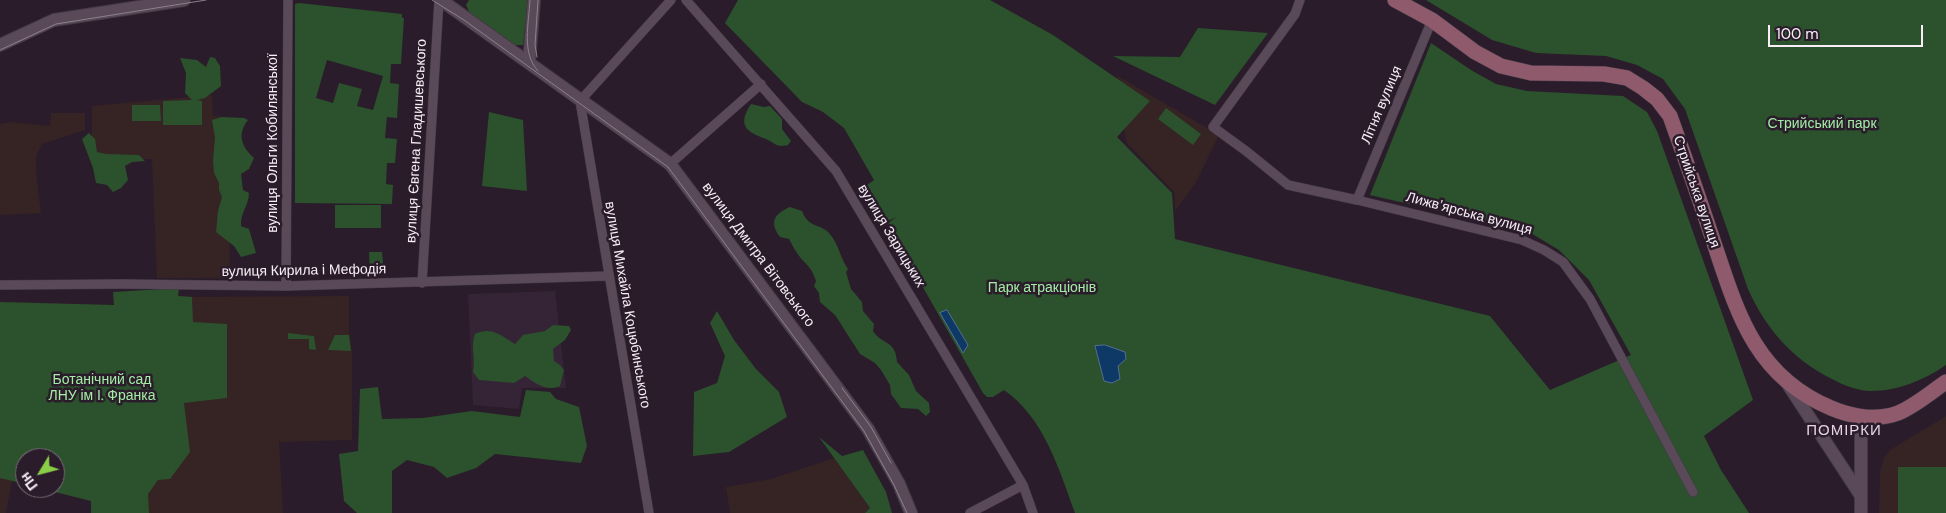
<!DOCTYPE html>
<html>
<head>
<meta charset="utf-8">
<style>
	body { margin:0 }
	#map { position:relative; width:1946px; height:513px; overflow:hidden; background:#2a1c2a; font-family:"DM Sans",sans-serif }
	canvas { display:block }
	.north { position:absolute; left:15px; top:448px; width:50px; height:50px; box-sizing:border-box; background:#2a1c2a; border:1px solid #7c707c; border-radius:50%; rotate:233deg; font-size:14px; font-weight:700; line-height:20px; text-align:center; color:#f7eef7 }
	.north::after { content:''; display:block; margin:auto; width:18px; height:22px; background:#8ace47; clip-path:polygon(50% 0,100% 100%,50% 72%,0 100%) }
	.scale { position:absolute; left:1768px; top:25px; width:155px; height:22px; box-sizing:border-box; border:2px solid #f7eef7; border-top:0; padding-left:6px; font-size:15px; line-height:18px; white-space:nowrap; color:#f7eef7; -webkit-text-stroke:4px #2a1c2a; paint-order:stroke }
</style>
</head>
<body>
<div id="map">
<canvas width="1946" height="513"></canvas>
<div class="north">Пн</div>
<div class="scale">100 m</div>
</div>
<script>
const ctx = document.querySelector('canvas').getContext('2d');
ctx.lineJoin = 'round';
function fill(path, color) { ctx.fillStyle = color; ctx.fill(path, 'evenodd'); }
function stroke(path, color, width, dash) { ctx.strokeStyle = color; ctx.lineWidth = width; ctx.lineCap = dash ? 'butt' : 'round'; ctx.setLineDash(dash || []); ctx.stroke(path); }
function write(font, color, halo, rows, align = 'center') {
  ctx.font = font + ' "DM Sans",sans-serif'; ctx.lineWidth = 5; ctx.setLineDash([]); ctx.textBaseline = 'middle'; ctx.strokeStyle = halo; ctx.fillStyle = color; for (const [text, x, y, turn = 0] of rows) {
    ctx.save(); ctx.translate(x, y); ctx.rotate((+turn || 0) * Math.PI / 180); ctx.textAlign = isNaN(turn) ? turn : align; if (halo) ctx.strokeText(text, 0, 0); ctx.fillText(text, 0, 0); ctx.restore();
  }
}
fill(new Path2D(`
	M555,291L566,388H522L519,409L473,405L468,294Z`), '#352336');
fill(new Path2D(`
	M1118,76L1219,135L1195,184L1175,211L1174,192L1127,143L1120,110L1107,93Z
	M212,95L213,116L227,117L230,278H157L152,159H92V106Z
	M51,113H85V130L42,144L36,156V173L41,213L0,215V124L10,122L50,126Z
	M113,292L196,297L349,296V332L352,352V440L279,442L283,513H91V501L39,488H55V458H25V484L12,481L6,513H0V302L114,305Z
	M1946,416V513H1879L1880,472L1884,458L1890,450Z
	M834,458L870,508L865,513H730L726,487L771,479Z`), '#362323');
fill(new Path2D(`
	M469,0H528L523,45H513L470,14L466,5Z
	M738,0H990L1053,35L1150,101L1117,137L1172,193L1175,239L1490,316L1550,390L1631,355L1589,280L1559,250L1529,232L1370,195L1431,43L1471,70L1496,84L1527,91L1623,96L1647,112L1657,131L1753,400L1704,436L1721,470L1749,513H1075C1059,469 1044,418 1004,390L993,397H987L983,393L887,224L896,217L888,221L867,185L874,180L844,128L823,112L802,102L725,23Z
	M1426,0H1946V365C1924,380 1898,391 1871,391C1858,391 1843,385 1832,379C1792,359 1766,329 1748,289L1685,109L1663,79L1637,65L1606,56L1536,53L1492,40Z
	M299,3L402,14V18H404L401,64H391L390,83L399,84L397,118L387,117L385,138L397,139L395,163H387L386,184L393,185L392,204L295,203V4ZM327,60L383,76L373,110L357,106L362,89L339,83L333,103L316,98Z
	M1198,28L1268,33L1215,105L1113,56L1180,57Z
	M210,57L215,58L220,66L221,86L205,98L197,100L202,101V125H163V101L192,100L185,93L186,73L180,58L197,60L206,67Z
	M751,104L764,107L770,106L782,119V129L791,141L788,145C775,148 776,143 766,139C746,132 737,125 751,104Z
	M132,105H160L161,121H132Z
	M1166,108L1201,134L1193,145L1158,119Z
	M489,112L523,120L527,191L482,186Z
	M222,117L244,118L248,120C237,134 241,146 254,158L249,169L241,174L243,190L249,193C249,205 240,213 241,226L249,229L256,253L241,257L234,246L216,232L218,211L222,197L219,190V183L214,173L213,161L215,137L212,120Z
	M89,133L95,139L97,152L106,154L139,155L145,161L132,162L125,166L128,180L121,188L113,192L107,185L96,183L93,168L82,139Z
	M335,205H381V228H335Z
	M790,207L802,211C809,229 820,223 829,233C839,244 840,258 848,269L846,272L851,289L862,302L863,311L874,324L873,331C882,345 896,340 897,362L909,375L916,391L929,403L930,412L926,416L918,409L901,408L891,394L890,385L881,370L875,363L860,354L835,315L820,302L819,293L814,286L816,281C811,265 805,265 797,253C794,249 792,244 789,239L780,237C769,222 774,214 790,207Z
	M369,252H382L384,272L370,273Z
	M179,288L178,296L192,297L193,322L227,324V398L184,403L190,452L170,479L158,480L148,494L149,513H91V501L39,488H55V458H25V484L0,478V302L114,305L113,292Z
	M717,311L734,340L756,369L779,392L787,417L729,452L693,456L694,392L717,383L725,356L710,323Z
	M553,325L569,326L571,330L565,340L553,349L554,361L560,365L564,370L560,386C546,392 537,384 525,376L514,383L479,380L473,372C476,357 470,349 475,334C491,326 502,336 515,344L523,335L545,331Z
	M288,333L314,336L316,350L309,349V339H288Z
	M335,335H349L351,351L328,350Z
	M378,387L382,419L423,418L472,411L520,417L526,390L550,392L556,399L579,407L587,446L581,463L495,454L476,468L447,478L434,467L407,460L392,471V513H357L344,501L339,454L358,451L360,389Z
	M819,437L842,456L863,450L886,492L892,513H865L870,508Z
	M1898,467H1946V513H1898Z`), '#2b512d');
const water = new Path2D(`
	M947,310L968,345L963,353L940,313Z
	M1105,345L1125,352L1126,359L1118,366L1120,379L1112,383L1104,381L1095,346Z`);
fill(water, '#0e3865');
stroke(water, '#546f91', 1);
const minor = new Path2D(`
	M686,0L836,171L1023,485L1033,513
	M1300,0L1295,14L1213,127L1246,151L1288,185L1357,200L1522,240L1544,250L1563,262L1590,299L1693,492
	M670,164L761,84
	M1357,200L1432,20
	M422,283L439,0
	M0,285L122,284L286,286L608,276
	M286,286L288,0
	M649,513L580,101L671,0
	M970,513L1023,485`);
const secondary = new Path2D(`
	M441,0L670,164L868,429L899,484L911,513
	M0,45L54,20L184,0
	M529,63L534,0
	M1789,386L1861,496
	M1861,513V417`);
const primary = new Path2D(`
	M1395,0L1432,20L1475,52L1501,66L1531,73L1604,74L1627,78L1643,88L1657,99L1670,116C1684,155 1698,195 1711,234C1736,308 1752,375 1831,408C1852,417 1877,421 1898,413C1915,406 1931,392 1946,382`);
stroke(minor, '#443945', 10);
stroke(secondary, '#443945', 14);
stroke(primary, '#443945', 16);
stroke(minor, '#594959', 9);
stroke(secondary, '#594959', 12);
stroke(primary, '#8f5b6c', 15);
stroke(new Path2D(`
	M432,0L464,20L668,167L864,431L894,485L907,513
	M530,0C529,23 521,53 538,71
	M0,50L56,24L206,0
	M537,57L535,45L538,0
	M842,388L871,427L891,463`), '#8c818c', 1);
write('14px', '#f7eef7', '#2a1c2a', [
	["Літня вулиця",1382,105,-67],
	["вулиця Євгена Гладишевського",417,141,-87],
	["вулиця Ольги Кобилянської",273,143,-90],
	["Стрийська вулиця",1696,192,71],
	["Лижвʼярська вулиця",1469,214,15],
	["вулиця Зарицьких",891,236,59],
	["вулиця Дмитра Вітовського",758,255,53],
	["вулиця Кирила і Мефодія",304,271,-1],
	["вулиця Михайла Коцюбинського",627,305,80]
]);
write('14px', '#a3eda5', '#2a1c2a', [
	["Стрийський парк",1822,124],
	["Парк атракціонів",1042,288],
	["Ботанічний сад",102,380],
	["ЛНУ ім І. Франка",102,396]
]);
ctx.letterSpacing = '1px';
write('15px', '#e7d4e7', '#2a1c2a', [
	["ПОМІРКИ",1844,431]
]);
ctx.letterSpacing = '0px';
</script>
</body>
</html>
